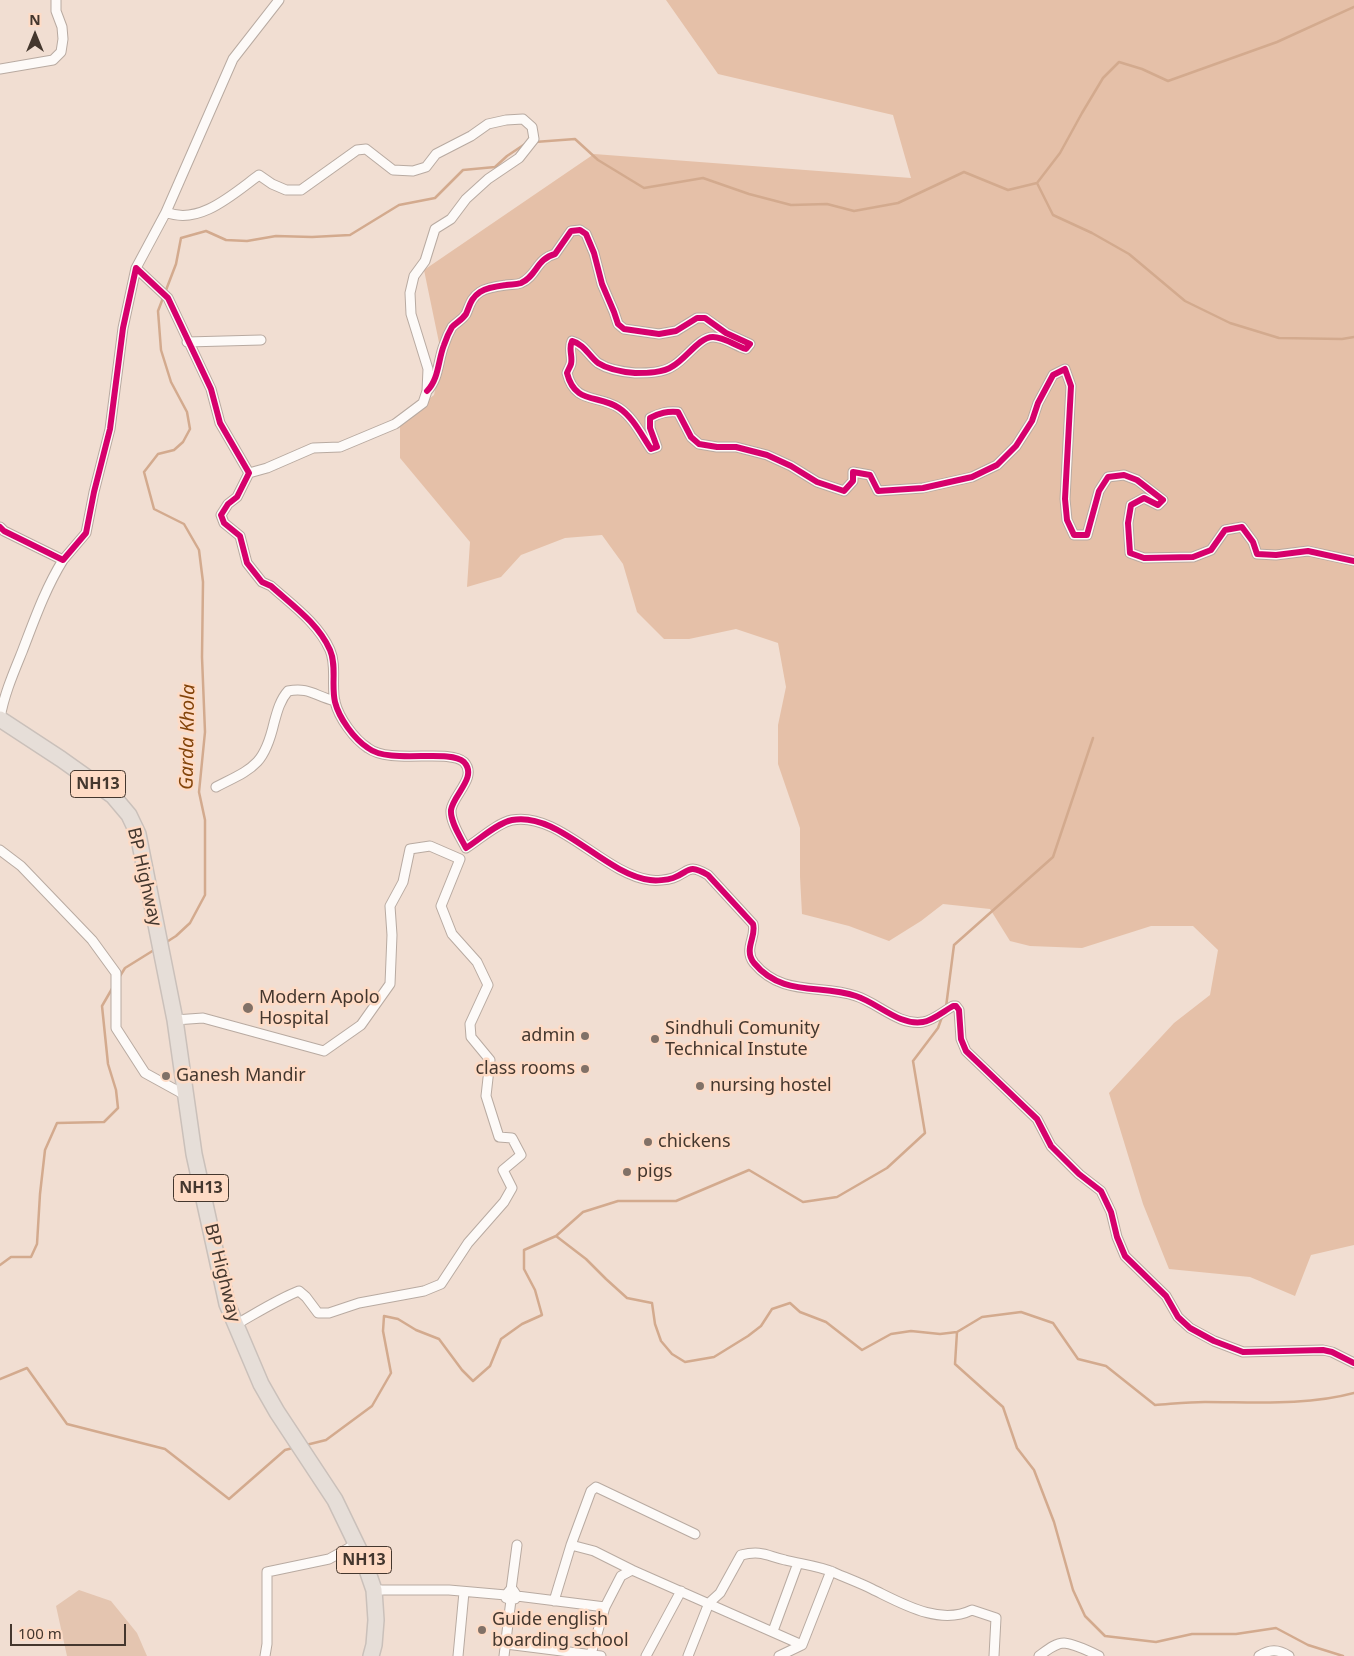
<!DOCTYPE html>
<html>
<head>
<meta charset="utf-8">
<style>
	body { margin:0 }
	#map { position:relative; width:1354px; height:1656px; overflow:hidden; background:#f1ded2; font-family:"Noto Sans",sans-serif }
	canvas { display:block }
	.north { position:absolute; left:10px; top:10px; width:50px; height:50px; -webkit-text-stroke:4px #fedbc5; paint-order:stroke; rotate:0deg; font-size:14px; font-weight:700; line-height:20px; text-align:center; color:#44372e }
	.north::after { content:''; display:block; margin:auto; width:18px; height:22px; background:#44372e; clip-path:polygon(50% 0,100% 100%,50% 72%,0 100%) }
	.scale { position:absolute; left:10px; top:1624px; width:116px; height:22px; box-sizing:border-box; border:2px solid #44372e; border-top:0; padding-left:6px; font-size:15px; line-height:18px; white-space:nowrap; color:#44372e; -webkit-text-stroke:4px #fedbc5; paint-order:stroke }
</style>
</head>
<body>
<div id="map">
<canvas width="1354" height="1656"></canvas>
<div class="north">N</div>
<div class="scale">100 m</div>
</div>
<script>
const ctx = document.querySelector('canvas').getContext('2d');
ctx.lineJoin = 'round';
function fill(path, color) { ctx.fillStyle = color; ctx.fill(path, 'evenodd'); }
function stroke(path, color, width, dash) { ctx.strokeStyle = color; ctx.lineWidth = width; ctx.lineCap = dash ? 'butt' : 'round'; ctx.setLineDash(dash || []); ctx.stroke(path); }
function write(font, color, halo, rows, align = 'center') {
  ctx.font = font + ' "Noto Sans",sans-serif'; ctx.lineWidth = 5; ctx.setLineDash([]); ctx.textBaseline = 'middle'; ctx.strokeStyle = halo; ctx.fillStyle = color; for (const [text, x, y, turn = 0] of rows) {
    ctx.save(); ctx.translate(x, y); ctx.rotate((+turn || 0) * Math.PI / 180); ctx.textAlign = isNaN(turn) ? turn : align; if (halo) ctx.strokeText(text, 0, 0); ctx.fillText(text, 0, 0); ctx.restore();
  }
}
fill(new Path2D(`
	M79,1590L111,1601L137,1633L147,1656H67L56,1606Z`), '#e4c5b0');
fill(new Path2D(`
	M666,0H1354V1245L1311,1255L1295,1296L1250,1277L1169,1269L1143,1204L1109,1093L1174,1023L1210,995L1218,950L1193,926H1151L1082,948L1030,946L1010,941L990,909L943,904L921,921L889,941L849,926L802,914L800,877V828L778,764V725L786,687L778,643L736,629L689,639H664L637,612L623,564L602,535L565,538L521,555L501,577L467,587L470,542L400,458V421L434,395L442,357L424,270L594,154L911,178L893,115L718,74Z`), '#e5c0a8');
stroke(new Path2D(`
	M535,142L575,139L598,160L644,188L703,178L749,194L791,205L827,204L854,211L898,203L964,172L1008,190L1037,183L1060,153L1082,113L1103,78L1119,62L1142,69L1168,81L1277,42L1354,7
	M1037,183L1053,215L1092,233L1129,254L1185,301L1230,323L1279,338L1342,339L1354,337
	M165,943L176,936L190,923L205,895V820L199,792L205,732L202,657L203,582L199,550L184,524L154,509L144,472L158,454L174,450L183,442L190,429L187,412L171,382L161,350L158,311L176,264L181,238L206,231L226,240L247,241L276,236L312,237L350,235L399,205L435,198L463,170L495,167L507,156L525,144
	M120,976L125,968L154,950
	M946,1007L954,945L1053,857L1093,738
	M556,1236L586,1259L606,1279L627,1298L652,1303L655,1324L661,1341L672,1354L685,1362L714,1357L748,1336L761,1326L772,1309L790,1303L800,1312L826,1322L862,1350L891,1334L911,1331L940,1334L957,1332L955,1364L1003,1407L1017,1448L1034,1470L1054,1522L1073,1590L1085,1616L1105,1636L1156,1642L1192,1634H1236L1276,1628L1308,1645L1343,1656
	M0,1265L11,1257H31L37,1244L40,1194L45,1150L57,1123L104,1122L118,1108L116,1090L108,1064L102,1006L113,987
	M957,1332L982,1317L1021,1312L1053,1323L1078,1359L1106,1366L1155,1405C1171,1404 1188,1402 1205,1402C1254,1402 1306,1406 1354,1393
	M0,1379L27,1368L67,1424L165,1449L229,1499L285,1450L293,1448
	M306,1445L326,1440L372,1406L391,1373L383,1331L384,1316L398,1319L416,1330L439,1339L462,1370L473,1381L490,1366L501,1339L522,1324L542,1315L535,1290L524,1269V1250L556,1236L583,1212L618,1201H676L749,1170L803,1202L837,1197L887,1168L925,1133L913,1061L938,1028L942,1017`), '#d3aa8e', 2.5);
const minor = new Path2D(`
	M0,69L53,60L61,52L63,39L62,27L56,11V0
	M166,212C199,226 233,194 259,175L272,184L286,190H301L357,150L366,149L393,170L413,171L426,167L436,154L471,136L488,124L506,120L523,119L532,127L534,139L519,158L488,179L466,199L451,219L435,229L425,261L414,276L410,293L411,314L428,369L427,391L423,403L395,424L340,447L313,448L267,468L249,473
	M136,268L166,212L233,59L279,0
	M187,342L261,340
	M427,391C439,379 438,360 444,345C446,339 449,332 452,327C457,322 462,320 466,314C470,305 471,298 480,292C486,288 498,286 506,285C511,284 516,285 521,283C537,276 536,259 555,254L571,231L580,230L586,234L594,253L602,284L614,312L618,324L624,329L659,334L676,331L697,318H705L726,333L750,344L746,349C736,346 724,337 713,337C699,337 686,359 673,366C663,373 647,373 635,373C623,372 609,370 598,363C589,356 584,344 572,341C568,349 573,356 571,364C570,367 568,370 567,373C575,405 598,394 619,408C633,417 642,436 651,449L657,447L650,428V418C660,413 667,411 678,412L691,437L699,444L717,447H736L767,455L791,466L817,482L844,491L853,481V472L870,475L878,491L923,488L972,477L997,465L1016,446L1032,421L1038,403L1053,375L1065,369L1071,386L1065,499L1067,520L1074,535H1087L1099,491L1108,477L1124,475L1137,480L1163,500L1158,505L1144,498L1131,505L1128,523L1130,553L1144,558L1193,557L1211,550L1225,530L1242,527L1253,542L1257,554L1276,555L1308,551L1354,561
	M0,527L4,531L63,560L86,533L94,492L110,429L123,328L136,268L168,298L211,389L220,423L249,473L237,497L228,504L221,515L224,523L240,536L247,563L262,582L271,586C292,605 318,623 330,650C337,666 331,685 335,702C339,718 354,739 368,748C390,765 449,748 464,762C478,777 453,795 451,810C450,822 461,838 466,848C479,840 497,823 512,820C558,811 604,874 650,880C656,881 667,880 673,878C690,872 687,863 708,875L753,924C757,936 743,949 754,963C782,997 820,984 856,996C878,1003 899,1026 923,1022C932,1021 944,1011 953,1006H956L959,1010L961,1039L966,1051L1037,1119L1051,1146L1079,1174L1101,1191L1111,1212L1117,1237L1125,1256L1166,1296L1178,1317L1190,1328L1214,1341L1243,1352L1323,1350L1332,1352L1354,1363
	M0,718C4,695 13,674 22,652C34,621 45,589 63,560
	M216,787C253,768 264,766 274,723C277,712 280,700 288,691C309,687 315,696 335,701
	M0,850L21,866L92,940L116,973V1028L145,1073L185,1095
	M175,1020L203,1018L324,1051L361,1025L390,984L392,935L390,906L403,882L410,849L430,846L460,859L441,906L452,934L477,962L488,985L470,1024L471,1037L490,1060L486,1096L499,1137L512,1138L521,1155L503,1170L512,1188L504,1202L468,1243L441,1284L424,1291L359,1303L329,1313H318L306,1297L299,1291C278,1299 255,1314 235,1325
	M571,1545L594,1551L632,1570
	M374,1590H449L506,1595L510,1590H513L517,1596L515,1599L511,1600L506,1598V1595
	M511,1590L517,1545
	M517,1596L605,1607L621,1576L632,1570L802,1645
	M554,1601L571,1545L591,1491L596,1487L695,1534
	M773,1631L798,1563
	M506,1644L601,1656
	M591,1654L605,1607
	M265,1656L267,1644V1572L329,1559L356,1544
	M458,1656L464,1592
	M504,1656L511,1600
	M646,1656L681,1591
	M688,1656L709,1603L720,1593L741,1555C762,1550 767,1556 785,1560C801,1564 819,1566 833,1572C846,1578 860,1583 872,1589C901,1603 939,1626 972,1610L996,1618L994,1656
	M779,1656L802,1645L831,1571
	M1039,1656C1046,1651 1055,1643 1064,1643C1075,1644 1089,1651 1099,1656
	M1259,1656C1270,1649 1278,1649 1289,1656`);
const trunk = new Path2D(`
	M0,719L61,759L113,796L129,815L138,834L175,1020L194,1154L227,1304L261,1384L277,1412L335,1500L363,1558L374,1590L376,1620L374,1645L371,1656`);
stroke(minor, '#b8aaa1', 11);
stroke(trunk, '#cac0ba', 18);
stroke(minor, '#fdfaf8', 9);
stroke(trunk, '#e6ded8', 15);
stroke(new Path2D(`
	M427,391C439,379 438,360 444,345C446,339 449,332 452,327C457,322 462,320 466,314C470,305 471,298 480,292C486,288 498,286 506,285C511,284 516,285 521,283C537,276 536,259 555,254L571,231L580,230L586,234L594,253L602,284L614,312L618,324L624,329L659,334L676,331L697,318H705L726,333L750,344L746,349C736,346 724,337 713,337C699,337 686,359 673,366C663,373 647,373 635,373C623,372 609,370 598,363C589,356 584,344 572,341C568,349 573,356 571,364C570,367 568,370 567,373C575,405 598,394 619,408C633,417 642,436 651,449L657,447L650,428V418C660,413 667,411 678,412L691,437L699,444L717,447H736L767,455L791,466L817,482L844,491L853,481V472L870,475L878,491L923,488L972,477L997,465L1016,446L1032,421L1038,403L1053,375L1065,369L1071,386L1065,499L1067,520L1074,535H1087L1099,491L1108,477L1124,475L1137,480L1163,500L1158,505L1144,498L1131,505L1128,523L1130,553L1144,558L1193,557L1211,550L1225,530L1242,527L1253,542L1257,554L1276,555L1308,551L1354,561
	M0,527L4,531L63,560L86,533L94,492L110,429L123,328L136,268L168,298L211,389L220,423L249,473L237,497L228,504L221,515L224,523L240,536L247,563L262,582L271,586C292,605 318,623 330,650C337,666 331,685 335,702C339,718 354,739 368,748C390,765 449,748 464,762C478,777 453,795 451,810C450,822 461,838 466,848C479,840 497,823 512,820C558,811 604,874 650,880C656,881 667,880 673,878C690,872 687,863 708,875L753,924C757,936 743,949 754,963C782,997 820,984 856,996C878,1003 899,1026 923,1022C932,1021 944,1011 953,1006H956L959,1010L961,1039L966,1051L1037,1119L1051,1146L1079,1174L1101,1191L1111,1212L1117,1237L1125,1256L1166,1296L1178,1317L1190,1328L1214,1341L1243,1352L1323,1350L1332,1352L1354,1363`), '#d6006c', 6);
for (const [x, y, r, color] of [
	[248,1008,6,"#817167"],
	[585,1036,5,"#817167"],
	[655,1039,5,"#817167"],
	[585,1069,5,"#817167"],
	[166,1076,5,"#817167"],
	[700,1086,5,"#817167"],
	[648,1142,5,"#817167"],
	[627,1172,5,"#817167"],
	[482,1630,5,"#817167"]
]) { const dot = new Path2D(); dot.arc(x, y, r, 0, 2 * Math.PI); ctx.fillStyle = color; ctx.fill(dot); stroke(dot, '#fedbc5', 2); }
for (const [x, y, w] of [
	[98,784,55],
	[201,1188,55],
	[364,1560,55]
]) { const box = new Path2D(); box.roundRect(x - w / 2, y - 13.5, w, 27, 4); ctx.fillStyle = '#fedbc5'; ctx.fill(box); stroke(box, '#44372e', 1); }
write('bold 16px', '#44372e', null, [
	["NH13",98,784],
	["NH13",201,1188],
	["NH13",364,1560]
]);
write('18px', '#44372e', '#fedbc5', [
	["BP Highway",144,877,77],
	["BP Highway",222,1273,76]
]);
write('18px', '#44372e', '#fedbc5', [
	["Modern Apolo",259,998],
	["Hospital",259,1019],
	["Sindhuli Comunity",665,1029],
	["Technical Instute",665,1050],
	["admin",575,1036,"right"],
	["class rooms",575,1069,"right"],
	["Ganesh Mandir",176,1076],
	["nursing hostel",710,1086],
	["chickens",658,1142],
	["pigs",637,1172],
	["Guide english",492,1620],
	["boarding school",492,1641]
], 'left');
write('italic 19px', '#83440a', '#fedbc5', [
	["Garda Khola",188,737,-89]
]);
</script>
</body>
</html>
